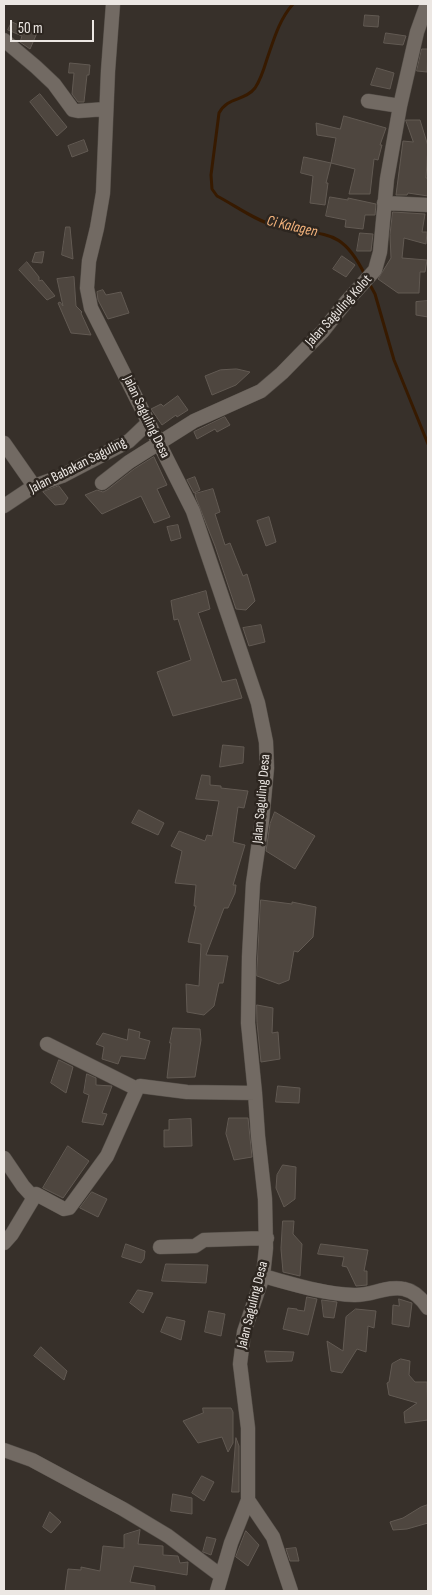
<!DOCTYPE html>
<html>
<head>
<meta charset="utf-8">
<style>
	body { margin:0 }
	#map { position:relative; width:432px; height:1595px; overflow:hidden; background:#37302a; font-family:"Sofia Sans Condensed",sans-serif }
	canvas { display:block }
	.frame { position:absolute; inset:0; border:5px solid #ece7e3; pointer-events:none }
	.scale { position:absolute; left:10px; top:20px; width:84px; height:22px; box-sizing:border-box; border:2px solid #ece7e3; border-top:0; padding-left:6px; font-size:15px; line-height:18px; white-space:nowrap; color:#ece7e3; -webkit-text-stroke:4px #2d2620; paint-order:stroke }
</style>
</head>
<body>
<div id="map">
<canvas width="432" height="1595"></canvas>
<div class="frame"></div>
<div class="scale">50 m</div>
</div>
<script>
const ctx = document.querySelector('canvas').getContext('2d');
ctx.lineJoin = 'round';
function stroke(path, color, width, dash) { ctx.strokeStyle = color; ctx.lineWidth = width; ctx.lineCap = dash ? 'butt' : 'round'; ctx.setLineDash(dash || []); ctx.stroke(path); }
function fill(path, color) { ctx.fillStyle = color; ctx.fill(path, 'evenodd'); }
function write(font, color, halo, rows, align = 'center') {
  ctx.font = font + ' "Sofia Sans Condensed",sans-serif'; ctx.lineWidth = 5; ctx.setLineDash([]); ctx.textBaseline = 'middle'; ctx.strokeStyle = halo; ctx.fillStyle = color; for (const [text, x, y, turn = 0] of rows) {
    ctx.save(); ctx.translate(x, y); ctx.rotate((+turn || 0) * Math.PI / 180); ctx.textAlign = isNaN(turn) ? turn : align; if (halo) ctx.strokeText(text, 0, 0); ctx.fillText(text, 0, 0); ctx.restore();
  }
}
stroke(new Path2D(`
	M293,4C279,20 274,39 267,59C264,69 261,79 255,88C244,102 228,96 219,113L211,175L212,189L217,196C236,206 256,221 276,226C323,238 340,224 365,275
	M369,283L375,294L394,360L428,444`), '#371a00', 3);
const building = new Path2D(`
	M365,15L379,16L378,27L364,26Z
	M12,22L37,33L30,49L20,42L22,36L8,30Z
	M386,33L406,36L403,45L384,43Z
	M422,49H428L427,72L417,71Z
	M70,63L90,65L89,75H87L84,102H78L72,94L74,73H69Z
	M377,68L394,73L390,89L371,85Z
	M40,94L67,127L57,136L30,102Z
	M344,116L386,128L380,145H382L378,160L374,159L370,194H349L355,169L331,163L336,138L317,135L316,123L340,129Z
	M406,120H420L428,146L426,178H428V196L408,193L407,195H396L403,141L413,142Z
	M84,140L88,151L72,157L68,146Z
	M304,157L331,163L326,183H328L325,205L310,203L313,176L301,173Z
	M330,197L348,200V198L376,204L375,215H365L363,229L345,227L346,220L326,216Z
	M393,212L425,214L422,232H427L426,244L404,238L402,258L427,260L425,272H420L419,293H398L378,279L391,258L390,235Z
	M66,227H70L73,259L62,255Z
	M360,233L373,234L371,251H357Z
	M44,252L42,263L32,262L35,253Z
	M342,256L355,265L346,277L333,269Z
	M27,262L39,277V281L42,280L55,296L47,300L19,270Z
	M74,277L76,306L82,312L81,313L91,335L71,333L58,303L60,302L63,306L57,279Z
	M103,290L106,295L121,292L129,313L108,319L98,300L97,292Z
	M428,301V317L416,315V302Z
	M237,369L250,372L236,385L212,395L205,376L220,370Z
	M178,396L188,410L177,417L176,415L162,425L151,409L161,404L163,406Z
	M225,417L230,425L217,432L215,429L197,439L194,432Z
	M154,457L167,485L157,489L170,517L154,523L141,496L102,514L85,495L97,490L103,492L107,490L134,469Z
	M195,477L200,490L194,493L187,480Z
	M59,486L68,498L64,504L55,505L43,492Z
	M213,489L220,512L215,514L225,545L230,543L243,576L247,574L255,601L246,610L236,609L215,546L196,498L195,494Z
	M269,517L276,542L266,546L257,521Z
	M178,525L181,538L171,541L167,527Z
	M206,591L210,609L198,613L222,682L236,679L242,698L173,716L157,672L191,660L178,619L174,620L171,601Z
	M261,625L265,642L249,646L243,628Z
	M223,745L244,747L243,763L220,767Z
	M202,775L210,776V785L221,786V788L248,791L244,808L238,807L233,842L245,845L233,885H236L235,893L228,908H224L206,955L228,956L223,983H219L214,1006L204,1015L187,1012L186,984L199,986L201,944L188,942L196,906H194L196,885L175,883L182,851L171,846L179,831L205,841L207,835L212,836L219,801L196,799Z
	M139,810L164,823L158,835L132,823Z
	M275,812L315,836L295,869L266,851L270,824Z
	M261,900L292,904V902L316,907L313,937L298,952L294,951L289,980L279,984L257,976Z
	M257,1005L273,1008L272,1033L278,1032L280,1059L261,1062L257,1023Z
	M173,1028L200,1029L201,1040L195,1077L167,1078L171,1043H170Z
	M129,1029L140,1032L139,1038L150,1041L145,1059L121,1056L118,1064L102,1059L104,1047L96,1044L103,1033L127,1040Z
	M59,1060L73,1067L66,1093L51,1083Z
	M87,1074L96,1078V1085L112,1086L102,1113L107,1114L103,1125L82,1122L89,1095L84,1093Z
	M278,1086L300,1088L299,1103L276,1102Z
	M229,1118H248L252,1157L234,1160L226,1134Z
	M191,1119L192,1146L164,1147V1130H169V1120Z
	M68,1146L89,1161L63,1198L43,1188Z
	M283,1165L296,1167L295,1199L284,1207L276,1188L277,1175Z
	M92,1192L107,1199L98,1217L80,1208Z
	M283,1221H294L293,1234L302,1244L300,1276L283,1272L281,1249Z
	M126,1244L145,1251L144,1259L141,1263L122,1257Z
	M321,1244L368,1250L364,1271H367V1285L356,1286L347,1267L342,1266L344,1257L318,1254Z
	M166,1264L208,1265L206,1283L162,1281Z
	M138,1290L153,1293L143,1313L130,1303Z
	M307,1297L317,1299L308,1335L283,1329L288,1308L297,1309V1310L304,1311Z
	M399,1299L412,1303L409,1327L392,1324L393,1305L399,1306Z
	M322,1300L337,1302L334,1318L324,1317Z
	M356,1309L376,1311L374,1328L368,1326L366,1352L357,1349L342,1373L331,1371L327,1341L343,1351L346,1317Z
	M209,1311L225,1314L221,1336L205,1332Z
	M167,1317L185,1321L181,1340L161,1332Z
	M41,1347L67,1371L64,1380L34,1356Z
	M265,1351L294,1352L292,1361L267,1362Z
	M401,1359L410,1361L409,1375L415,1382H427L428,1420L405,1423L404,1412L417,1403L389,1395L387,1383L389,1382L392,1364Z
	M203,1408H231L233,1412V1443L228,1452L222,1437L198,1443L183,1421L203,1413Z
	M236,1438L239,1446V1492H232Z
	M202,1476L214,1482L204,1501L192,1493Z
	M173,1494L192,1498V1514L171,1511Z
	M428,1505V1523L407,1529L393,1530L390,1522L403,1518L421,1507Z
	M50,1512L61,1522L51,1533L43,1527Z
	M140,1530L138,1544L163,1546V1555L178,1556L180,1563L188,1562L187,1575L134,1566L130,1582L155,1586V1591H65L68,1569L81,1570V1567L100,1571L103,1546L124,1548V1535Z
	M246,1531L259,1545L248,1566L236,1557Z
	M207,1537L216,1539L211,1555L203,1552Z
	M296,1548L299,1561H290L286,1549Z`);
fill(building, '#4e463f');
stroke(building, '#625a53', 1);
const minor = new Path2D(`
	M113,4L108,71L103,193L97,228L89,261L87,288L91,308L193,511L258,703L266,742L267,768L262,821L253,883L249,957L248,1023L255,1093L258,1136L265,1199L266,1248L263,1276L244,1332L240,1364L248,1428V1500L231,1543L217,1591
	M4,40L36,67L54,84L73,110L78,111L106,109
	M368,101L400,106
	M384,203L428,205
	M4,443L34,486
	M102,483L129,462L194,421L261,391L282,373L323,331L346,302L375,270L380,252L387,179L400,106L417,32L427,4
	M4,506L34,486L62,476L129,441L149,422
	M47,1044L137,1089
	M4,1158L23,1186L33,1197
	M4,1243L12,1234L36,1194L64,1209L69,1208L107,1156L137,1089L140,1086L187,1092L255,1093
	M160,1247L195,1246L204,1240L267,1238
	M263,1276C293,1284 323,1294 354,1295C371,1296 388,1285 404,1289C415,1291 422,1299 428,1308
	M4,1450L32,1460L123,1509L168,1536L220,1575
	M248,1500L273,1537L291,1591`);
stroke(minor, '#544e48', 15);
stroke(minor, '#726a63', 14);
write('14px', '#ece7e3', '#2d2620', [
	["Jalan Saguling Kolot",339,311,-48],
	["Jalan Saguling Desa",146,417,64],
	["Jalan Babakan Saguling",78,466,-27],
	["Jalan Saguling Desa",262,799,-85],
	["Jalan Saguling Desa",253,1305,-76]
]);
write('italic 15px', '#f7b57d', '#2d2620', [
	["Ci Kalagen",292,227,13]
]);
</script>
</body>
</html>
